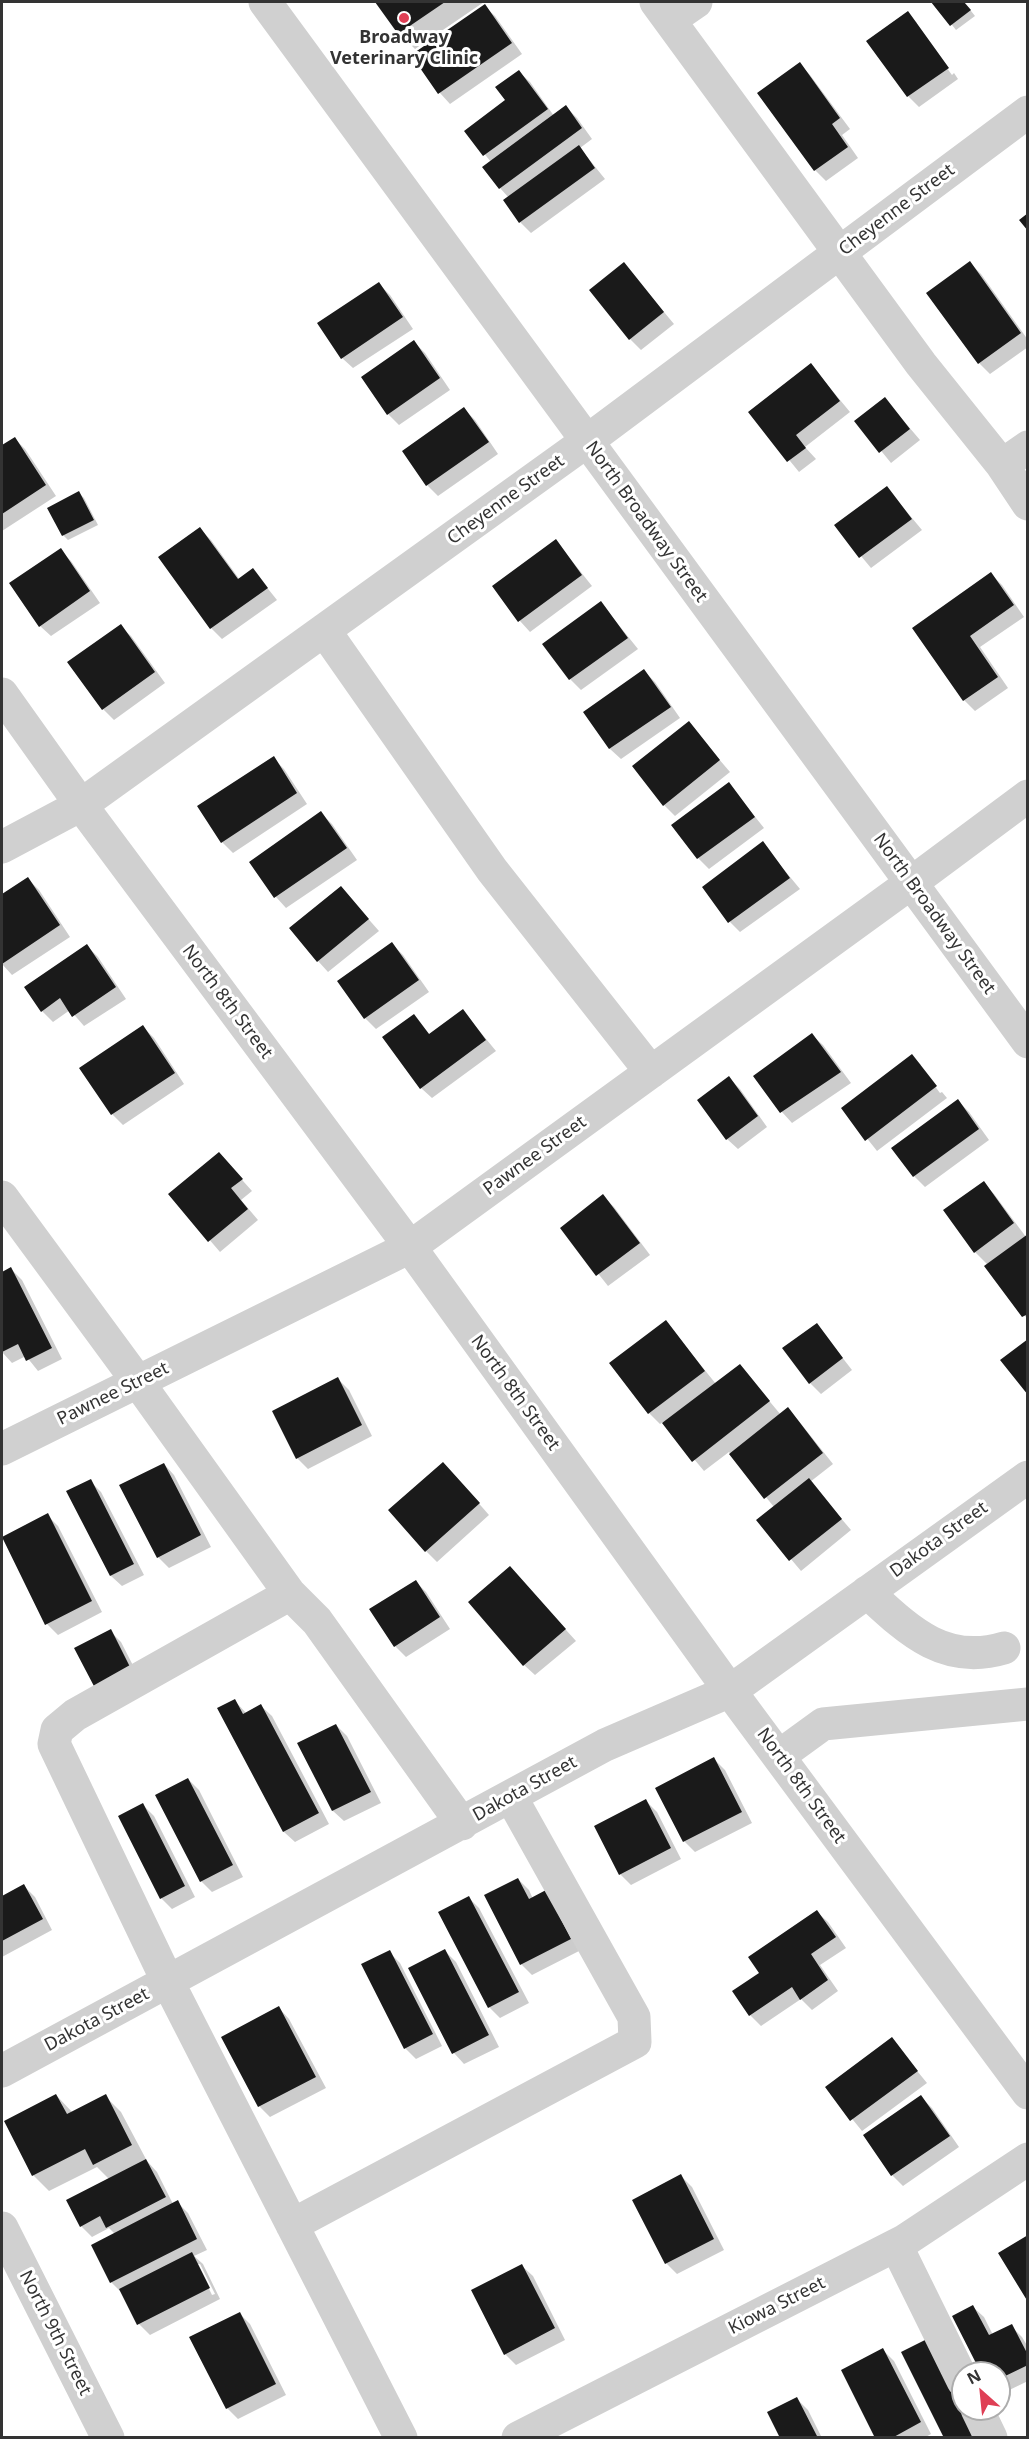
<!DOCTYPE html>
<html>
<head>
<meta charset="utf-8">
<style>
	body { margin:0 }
	#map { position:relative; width:1029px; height:2439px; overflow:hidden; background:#fff; font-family:"Noto Sans",sans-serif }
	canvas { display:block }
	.frame { position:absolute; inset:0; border:3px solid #333; pointer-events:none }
	.north { position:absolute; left:951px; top:2361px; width:60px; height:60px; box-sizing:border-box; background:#fff; border:2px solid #adadad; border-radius:50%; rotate:333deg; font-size:16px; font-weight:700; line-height:24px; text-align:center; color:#333 }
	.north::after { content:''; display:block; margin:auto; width:21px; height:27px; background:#df3f55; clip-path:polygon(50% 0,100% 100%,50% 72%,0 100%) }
</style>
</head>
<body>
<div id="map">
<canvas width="1029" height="2439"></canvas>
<div class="frame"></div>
<div class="north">N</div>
</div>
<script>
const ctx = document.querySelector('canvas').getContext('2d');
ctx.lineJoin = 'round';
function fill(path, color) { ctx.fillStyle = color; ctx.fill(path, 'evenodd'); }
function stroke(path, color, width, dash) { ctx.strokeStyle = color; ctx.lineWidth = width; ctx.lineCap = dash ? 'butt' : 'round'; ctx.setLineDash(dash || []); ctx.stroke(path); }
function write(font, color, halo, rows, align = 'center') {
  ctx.font = font + ' "Noto Sans",sans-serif'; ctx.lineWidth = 6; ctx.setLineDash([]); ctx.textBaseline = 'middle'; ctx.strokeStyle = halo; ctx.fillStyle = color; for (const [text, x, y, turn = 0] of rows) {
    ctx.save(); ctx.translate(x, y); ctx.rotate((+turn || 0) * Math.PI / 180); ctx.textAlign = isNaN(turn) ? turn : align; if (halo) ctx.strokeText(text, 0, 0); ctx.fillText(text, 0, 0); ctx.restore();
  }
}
fill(new Path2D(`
	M377,2H484L415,49L399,33Z
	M934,2H964L975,16L956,30Z
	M484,6L495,16L522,54L450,104L440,93L413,55Z
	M907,13L917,23H914L952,75L954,73L958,79L919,107L908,96L868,41Z
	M800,64L810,75L850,129L842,135L858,158L826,181L815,170Z
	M519,72L530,82L554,116L566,107L577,118L592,139L580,148L605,179L531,233L520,222L509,198L500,188L491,162L466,131L507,100Z
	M970,263L981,274L1028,340V347L990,374L979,363L928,293Z
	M624,264L674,324L641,350L630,339Z
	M379,284L390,295L413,329L353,368L342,358Z
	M414,342L425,353L450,390L399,425L388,414L363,377Z
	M811,365L850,412L805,447L816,459L799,472L750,412Z
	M885,399L920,440L891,463L857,421Z
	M464,409L475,420L498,454L438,496L427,485Z
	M14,438L25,449L56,496L2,531V447Z
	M887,488L922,530L871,568L836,526Z
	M79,493L84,498L98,525L68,540L63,535Z
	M200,529L211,540L240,580L253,570L277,600L222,639L211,628L160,558Z
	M556,541L592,586L530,632L520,621L494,586Z
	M60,550L71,561L100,603L51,636L40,626Z
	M991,574L1002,585L1024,617L980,647L1008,688L975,711L964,700L914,628Z
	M601,603L638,649L581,690L570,679L544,644Z
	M120,626L131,636L165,683L114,720L103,709Z
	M644,671L655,682L680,718L621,759L610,749L585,713Z
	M688,723L730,772L675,816L664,805Z
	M273,758L284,769L307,804L233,853L222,842Z
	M729,784L764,828L709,869L698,858Z
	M321,813L332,824L357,860L286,908L276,897L251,862Z
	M762,843L800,889L740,932L730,922Z
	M28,879L39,890L70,937L12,975L2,964V896Z
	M341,888L379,931L328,972L318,961Z
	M392,944L403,955L429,992L376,1029L365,1018Z
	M87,946L98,957L126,999L84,1026L70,1010L53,1022L42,1011Z
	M463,1011L496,1051L432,1098L421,1088L414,1016L430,1035Z
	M143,1027L154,1038L184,1084L123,1125L112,1114Z
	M812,1035L823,1045L851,1083L792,1123L782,1112L755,1076Z
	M912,1056L921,1065H919L940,1093L942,1092L947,1098L877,1151L843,1108Z
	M729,1078L740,1089L767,1127L738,1149L727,1139Z
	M958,1101L969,1112L989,1140L925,1187L914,1176Z
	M219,1154L252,1191L241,1200L258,1220L220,1252L170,1194Z
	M983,1183L994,1194L1026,1237L1028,1236V1320L988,1265L975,1252Z
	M603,1196L614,1207L650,1255L608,1286L562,1228Z
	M11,1269L22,1280L62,1359L38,1371L26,1356L12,1363L2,1352V1273Z
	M666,1322L716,1384L740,1366L781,1415L787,1409L798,1420L833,1464L810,1482L851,1530L801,1571L758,1520L774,1507L729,1452L704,1471L663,1422L660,1424L649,1413Z
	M817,1325L852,1370L821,1394L810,1383Z
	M338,1379L349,1390L372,1436L308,1469L297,1458Z
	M164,1464L174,1475L211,1547L169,1568L158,1557Z
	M454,1475L489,1515L437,1562L426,1551Z
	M90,1481L101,1492L144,1575L122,1586L111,1576Z
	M47,1515L58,1526L102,1612L58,1635L47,1624L3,1538Z
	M510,1568L576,1641L535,1675L524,1665Z
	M415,1581L426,1592L450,1629L406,1657L395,1646Z
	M110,1631L121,1642L142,1683L108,1700Z
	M235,1701L246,1713L261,1706L272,1716L329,1824L295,1842L284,1832Z
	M336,1725L347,1736L381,1803L344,1821L333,1811L299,1744Z
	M714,1759L725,1770L752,1823L695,1852L684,1841Z
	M188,1779L199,1790L243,1877L212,1892L201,1881Z
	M646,1801L657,1812L681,1859L631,1885L620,1874Z
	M143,1805L154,1816L195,1897L172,1909L161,1898Z
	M518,1879L529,1890L533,1899L546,1892L581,1950L532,1975L521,1964Z
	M24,1886L35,1897L52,1930L2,1957V1898Z
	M469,1898L479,1908L529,2003L500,2018L489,2007Z
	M817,1912L828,1922L846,1948L820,1965L838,1991L812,2010L801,1999L761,2026L750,2015Z
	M445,1951L456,1962L499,2047L464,2064L454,2053Z
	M389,1952L400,1963L442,2046L416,2059L405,2048Z
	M279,2008L289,2019L326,2088L270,2117L259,2106Z
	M891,2039L927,2083L862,2131L827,2088Z
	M56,2095L73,2113L105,2096L121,2112L147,2161L157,2172L173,2204L177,2202L188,2213L207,2250L194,2256L203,2264L220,2299L150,2335L139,2324L122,2293L111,2282L115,2234L109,2228L92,2237L81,2226L109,2179L97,2167L49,2191L33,2175L6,2121ZM197,2264H200L215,2294L212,2295Z
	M921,2097L932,2108L959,2147L903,2186L892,2175Z
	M681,2176L692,2187L724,2250L677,2274L666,2263Z
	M522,2266L533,2276L565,2340L516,2365L505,2354Z
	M973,2307L984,2317L993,2335L1011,2326L1022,2337L1028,2347V2381L999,2395V2373H982Z
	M239,2313L250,2324L286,2395L238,2419L227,2408Z
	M883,2350L894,2361L931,2434L924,2438H877Z
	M797,2399L808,2410L822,2438H782Z`), '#0003');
fill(new Path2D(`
	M375,2H445L398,34Z
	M931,2H964L971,10L950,26Z
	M485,4L512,43L438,94L411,55Z
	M908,11L949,68L907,97L866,41Z
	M800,62L840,118L832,124L848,147L814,171L757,93Z
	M519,70L548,109L483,156L464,131L505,100L495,87Z
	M566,105L582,128L499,189L482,167Z
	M579,145L595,168L519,223L503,200Z
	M1028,213V231L1019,220Z
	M970,261L1021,333L978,364L926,293Z
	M624,262L664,312L629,340L589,290Z
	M379,282L403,317L341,359L317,323Z
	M414,340L440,378L387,415L361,377Z
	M811,363L840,401L796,435L806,448L787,462L748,412Z
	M885,397L910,429L879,453L854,421Z
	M464,407L489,442L426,486L402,451Z
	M15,437L46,485L2,514V445Z
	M887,486L912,519L859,558L834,525Z
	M79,491L94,520L62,536L47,508Z
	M200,527L238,579L253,568L268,588L210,629L158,557Z
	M556,539L582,575L518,622L492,586Z
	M61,548L90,591L39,627L9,583Z
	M991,572L1014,605L970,636L998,677L963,701L912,628Z
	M601,601L628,638L569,680L542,644Z
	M121,624L155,672L102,710L67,662Z
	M644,669L671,707L609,749L583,712Z
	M689,721L720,760L663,806L632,766Z
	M274,756L297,793L221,843L197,806Z
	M729,782L755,817L697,859L671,825Z
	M321,811L347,848L274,898L249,862Z
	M763,841L790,878L728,923L702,887Z
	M28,877L60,925L2,964V894Z
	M341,886L369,919L317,962L289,928Z
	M392,942L419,980L364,1019L337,981Z
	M87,944L116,987L72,1017L60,998L41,1012L24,987Z
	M463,1009L486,1040L420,1089L382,1037L414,1014L429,1034Z
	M143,1025L175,1073L111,1115L79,1068Z
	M812,1033L841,1072L780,1113L753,1076Z
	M912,1054L937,1086L865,1141L841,1108Z
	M729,1076L758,1116L726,1140L697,1100Z
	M958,1099L979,1129L913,1177L891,1148Z
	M219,1152L243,1179L231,1188L248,1209L208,1242L168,1194Z
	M984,1181L1014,1223L974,1253L943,1210Z
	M603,1194L640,1243L596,1276L560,1228Z
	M1028,1234V1314L1022,1317L984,1266Z
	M11,1267L52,1348L26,1361L18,1344L2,1352V1272Z
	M666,1320L705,1371L648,1414L609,1363Z
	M817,1323L843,1358L809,1384L782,1348Z
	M1028,1339V1395L1000,1360Z
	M740,1364L770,1401L692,1462L662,1423Z
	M338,1377L362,1425L296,1459L272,1411Z
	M788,1407L823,1453L764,1499L729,1454Z
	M443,1462L480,1503L425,1552L388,1510Z
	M164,1463L201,1535L157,1558L119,1485Z
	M809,1478L842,1519L789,1561L756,1520Z
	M91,1479L134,1564L110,1576L66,1491Z
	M48,1513L92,1601L45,1625L2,1537Z
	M510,1566L566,1629L523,1666L468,1602Z
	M416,1580L440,1617L394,1647L369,1609Z
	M111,1629L132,1671L96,1690L74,1648Z
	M235,1699L243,1714L261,1704L319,1813L283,1832L217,1708Z
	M336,1724L371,1792L332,1811L297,1743Z
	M714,1757L742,1812L683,1842L655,1788Z
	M188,1778L233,1865L200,1882L155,1795Z
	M646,1799L671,1848L619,1875L594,1826Z
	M143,1803L185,1886L160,1899L118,1816Z
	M518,1878L529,1899L546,1890L571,1939L520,1965L484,1895Z
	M24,1884L43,1919L2,1941V1896Z
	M469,1896L519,1992L488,2008L438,1912Z
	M817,1910L836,1937L811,1954L828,1980L800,2000L792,1987L749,2016L732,1991L759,1973L748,1957Z
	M445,1949L489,2035L452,2054L408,1968Z
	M390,1950L433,2034L404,2049L361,1964Z
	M279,2006L316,2077L258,2107L221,2037Z
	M892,2037L918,2071L850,2121L825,2087Z
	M56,2094L67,2114L106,2094L132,2145L93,2165L85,2149L32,2176L4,2121Z
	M921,2095L950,2136L891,2176L863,2135Z
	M146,2159L166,2197L106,2228L100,2216L80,2227L66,2200Z
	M681,2174L714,2239L665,2264L632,2200Z
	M178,2200L197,2239L110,2283L91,2245Z
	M1028,2235V2302L998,2253Z
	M192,2252L210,2288L137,2325L119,2289Z
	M522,2264L555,2328L504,2355L471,2290Z
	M973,2305L989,2335L1012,2324L1028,2355V2365L999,2379V2373H981L952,2316Z
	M240,2312L276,2384L226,2409L189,2337Z
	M933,2336L963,2395V2409L980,2438H944L901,2352Z
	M883,2348L921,2422L892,2438H875L841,2370Z
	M797,2397L818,2438H780L767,2412Z`), '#1a1a1a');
stroke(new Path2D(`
	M265,2L1028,1042
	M656,2L921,364L1002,465L1028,504
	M670,20L696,2
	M1002,465L1028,447
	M324,630L492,870L651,1072
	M2,694L81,805L410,1247L730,1691L1028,2093
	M2,847L81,805L587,441L1028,112
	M2,1197L138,1382L290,1594L317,1621L462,1824
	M2,1449L410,1247L911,883L1028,796
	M867,1592C908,1630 944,1666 1004,1648
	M290,1594L75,1715L57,1730L54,1744L168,1982L401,2438
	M779,1756L823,1724L1028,1704
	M2,2071L605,1745L730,1691L1028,1477
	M292,2225L635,2042L634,2017L511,1797
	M2,2228L108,2438
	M896,2245L963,2381
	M977,2409L991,2438
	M518,2438L904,2241L1028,2159`), '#d0d0d0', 33);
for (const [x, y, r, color] of [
	[404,18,6,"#df3f55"]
]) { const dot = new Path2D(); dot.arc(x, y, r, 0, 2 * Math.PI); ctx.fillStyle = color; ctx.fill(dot); stroke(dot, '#fff', 2); }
write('bold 18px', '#333', '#fff', [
	["Broadway",404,38],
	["Veterinary Clinic",404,59]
]);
write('18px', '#333', '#fff', [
	["Cheyenne Street",897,210,-37],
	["Cheyenne Street",506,500,-36],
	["North Broadway Street",646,522,54],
	["North Broadway Street",934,914,54],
	["North 8th Street",227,1002,53],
	["Pawnee Street",535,1156,-36],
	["North 8th Street",515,1393,54],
	["Pawnee Street",113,1394,-26],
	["Dakota Street",939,1540,-36],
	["North 8th Street",801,1786,54],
	["Dakota Street",525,1789,-29],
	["Dakota Street",97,2020,-28],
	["Kiowa Street",777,2306,-27],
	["North 9th Street",55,2333,63]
]);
</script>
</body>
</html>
